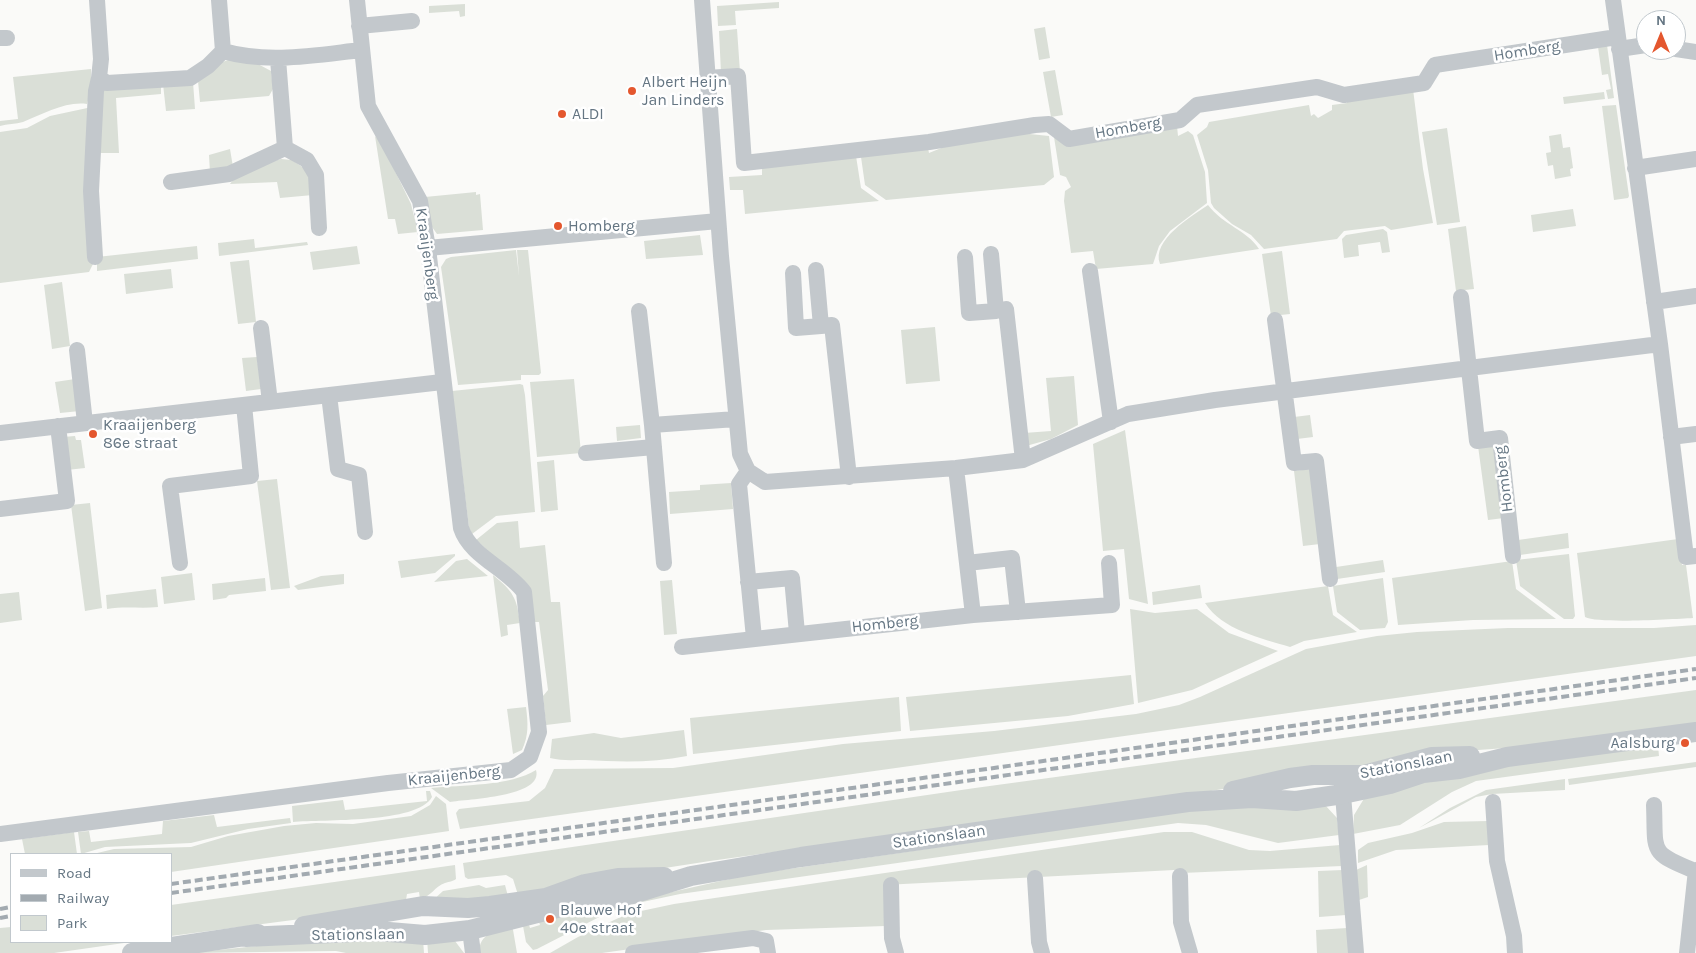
<!DOCTYPE html>
<html>
<head>
<meta charset="utf-8">
<style>
	body { margin:0 }
	#map { position:relative; width:1696px; height:953px; overflow:hidden; background:#fafaf8; font-family:Karla,sans-serif }
	canvas { display:block }
	.legend { position:absolute; left:10px; top:853px; width:162px; height:90px; box-sizing:border-box; background:#fff; border:1px solid #c1c8cd; margin:0; padding:6px 9px; list-style:none; font-size:15px; color:#657683 }
	.legend li { display:flex; align-items:center; gap:10px; height:25px }
	.legend b { width:25px; border:1px solid #c1c8cd }
	.north { position:absolute; left:1636px; top:10px; width:50px; height:50px; box-sizing:border-box; background:#fff; border:1px solid #c1c8cd; border-radius:50%; rotate:0deg; font-size:14px; font-weight:700; line-height:20px; text-align:center; color:#657683 }
	.north::after { content:''; display:block; margin:auto; width:18px; height:22px; background:#e4572e; clip-path:polygon(50% 0,100% 100%,50% 72%,0 100%) }
</style>
</head>
<body>
<div id="map">
<canvas width="1696" height="953"></canvas>
<ul class="legend">
<li><b style="height:6px;background:#c3c8cc"></b>Road</li>
<li><b style="height:6px;background:#a2aab0"></b>Railway</li>
<li><b style="height:14px;background:#dadfd7"></b>Park</li>
</ul>
<div class="north">N</div>
</div>
<script>
const ctx = document.querySelector('canvas').getContext('2d');
ctx.lineJoin = 'round';
function fill(path, color) { ctx.fillStyle = color; ctx.fill(path, 'evenodd'); }
function stroke(path, color, width, dash) { ctx.strokeStyle = color; ctx.lineWidth = width; ctx.lineCap = dash ? 'butt' : 'round'; ctx.setLineDash(dash || []); ctx.stroke(path); }
function write(font, color, halo, rows, align = 'center') {
  ctx.font = font + ' Karla,sans-serif'; ctx.lineWidth = 5; ctx.setLineDash([]); ctx.textBaseline = 'middle'; ctx.strokeStyle = halo; ctx.fillStyle = color; for (const [text, x, y, turn = 0] of rows) {
    ctx.save(); ctx.translate(x, y); ctx.rotate((+turn || 0) * Math.PI / 180); ctx.textAlign = isNaN(turn) ? turn : align; if (halo) ctx.strokeText(text, 0, 0); ctx.fillText(text, 0, 0); ctx.restore();
  }
}
fill(new Path2D(`
	M779,2V8L735,11L736,25L718,26L717,6Z
	M465,4V16L460,17L459,11L429,13V6Z
	M1045,27L1050,58L1039,60L1034,29Z
	M737,29L740,72L721,73L719,31Z
	M1607,45L1614,98L1608,99L1606,90L1611,89L1608,74L1602,75L1598,47Z
	M228,60L258,64L271,71L273,89L269,96L200,102L198,81L220,63Z
	M91,69V89L87,104C66,101 43,114 23,122C16,124 7,124 0,126V121L18,119L13,77Z
	M1055,70L1063,115L1051,117L1043,72Z
	M193,82L195,109L166,111L163,84Z
	M161,85V94L116,98L119,153H99L102,90Z
	M1413,89L1423,169L1433,223L1391,230L1385,226L1344,231L1337,239L1264,249L1251,235L1232,224L1214,208L1211,203L1208,170L1197,135L1207,127L1209,122L1309,105L1311,116L1314,114L1318,118L1332,110V105L1347,103V100Z
	M1604,92L1605,99L1564,104L1563,97Z
	M1616,105L1629,196L1628,198L1614,200L1602,106Z
	M92,107L93,264L89,272L0,283V132L27,128L50,116Z
	M1177,126L1178,136L1188,131L1193,135L1205,172L1207,203L1170,231L1159,246L1153,264L1096,269L1093,251L1071,253L1064,201L1065,191L1071,187L1066,177L1060,175L1054,137Z
	M1447,128L1460,222L1437,225L1422,132Z
	M1020,133L1049,136L1054,177L1044,185L886,200L865,185L861,157L928,148L929,153L956,142Z
	M1561,134L1563,148L1570,147L1573,168L1570,169L1571,176L1555,179L1553,165L1548,166L1546,153L1551,152L1549,136Z
	M375,136L382,144L411,204L418,232L398,234L395,219H388Z
	M230,149L233,167L210,173L209,155Z
	M856,156L861,188L879,201L745,214L743,190H730L729,177L762,175V167Z
	M281,159L292,160L307,170L313,195L280,198L277,182L230,184C240,171 265,163 281,159Z
	M476,192V195L480,194L483,230L437,234L432,227L425,197Z
	M1208,205C1223,225 1247,230 1259,249L1160,264C1151,240 1192,216 1208,205Z
	M1573,209L1576,226L1533,232L1531,215Z
	M1466,226L1474,289L1456,291L1448,229Z
	M1383,229L1387,232L1390,252L1382,253L1380,242L1358,245L1359,256L1344,258L1342,239L1346,235Z
	M700,235L703,255L646,259L644,241Z
	M254,239L255,248L307,242L308,245L219,256L218,243Z
	M197,246L198,259L97,271V257Z
	M357,246L360,264L313,270L310,252Z
	M516,250L519,276L517,250H528L541,373L539,375H521V380L458,385L441,267L446,259L451,257Z
	M1282,251L1290,314L1271,316L1262,254Z
	M249,260L256,322L238,324L230,262Z
	M171,269L173,288L126,294L124,274Z
	M62,282L70,346L52,349L44,285Z
	M935,327L940,381L906,384L901,330Z
	M257,357L261,389L246,391L242,358Z
	M1074,376L1078,425L1051,439L1026,446L1024,433L1051,431L1046,378Z
	M75,379L80,411L60,413L55,382Z
	M574,379L581,453L537,457L530,382Z
	M520,384L523,385L525,395L535,512L496,516L472,534L469,528L452,391Z
	M1310,415L1313,437L1297,439L1294,417Z
	M640,425L641,438L617,441L616,427Z
	M1125,430L1148,604L1129,599L1124,549L1103,551L1093,444Z
	M75,436L76,440H81L85,468L67,470L63,437Z
	M1494,443L1504,518L1488,520L1478,446Z
	M554,460L558,510L541,512L537,462Z
	M1310,469L1320,544L1303,546L1294,471Z
	M277,479L290,588L271,590L257,481Z
	M731,483L733,509L670,514L669,492L700,490V485Z
	M90,503L102,608L85,611L71,505Z
	M518,521L520,548L545,545L551,602H560L571,722L546,725L543,696L548,690L539,622H534L520,579L476,540L497,523Z
	M1568,533L1569,548L1520,555L1518,540Z
	M1678,539L1682,565H1686L1693,618C1673,619 1599,624 1585,617L1577,553Z
	M455,554V556L435,573L401,578L398,561Z
	M1569,554L1575,616L1573,619H1564L1520,586L1516,560Z
	M467,559L488,576L434,582L456,561Z
	M1383,560L1385,572L1337,579L1336,567Z
	M1512,561L1516,589L1556,619L1473,620L1398,625L1392,578Z
	M192,573L195,600L164,604L161,577Z
	M344,574V584L298,590L294,586L321,576Z
	M493,575C513,591 517,598 520,623L507,625L508,635L501,637Z
	M265,578L266,591L229,595L226,598L213,600L212,584Z
	M1383,578L1388,622L1385,628L1360,630L1337,612L1333,586Z
	M672,580L677,634L664,635L660,581Z
	M1200,585L1202,598L1153,605L1152,592Z
	M1328,586L1333,615L1357,632L1304,641L1290,647C1261,638 1222,630 1205,603Z
	M156,589L158,607C141,609 125,606 107,609L106,595Z
	M19,592L22,620L0,623V594Z
	M1130,609L1155,613L1197,609L1229,633L1278,651L1192,690L1138,703Z
	M1696,625V656L460,829L456,813L459,809L529,801L545,788L554,769L673,768L843,744L994,731L1136,714L1179,705L1200,697L1306,649L1377,636L1417,632L1508,628H1654Z
	M1131,675L1134,704L1068,716L910,731L906,697Z
	M1696,690V723L1506,748L1437,753L1193,794L710,861L626,874L519,898L513,879L506,875L468,879L465,877L463,863L975,788Z
	M899,697L901,731L693,754L690,718Z
	M526,707C528,723 529,735 522,750L513,754L507,709Z
	M684,730L687,756C653,763 620,762 585,760C572,760 562,761 550,758L552,739L594,733L621,738Z
	M1658,745L1659,756L1476,781L1452,792L1400,825L1353,834L1354,815L1365,797L1417,779Z
	M1696,762V767L1569,785L1568,779Z
	M536,770C544,797 467,799 450,802L431,788C461,785 511,786 536,770Z
	M1565,779V790L1492,794L1476,797L1419,828L1450,808L1486,790Z
	M426,791H430L432,797C417,824 323,819 293,822L292,806L343,800L345,810L427,801Z
	M436,796L446,804L449,831L171,872V854H93L114,849L191,847L228,836L284,826L316,823L353,824L411,816L430,805Z
	M1325,805L1337,818L1339,835L1278,843L1206,825L1178,823L680,894L633,904L607,913L537,949L533,950L526,942L523,926L529,925L530,928L540,925L539,922L747,875L1216,807Z
	M214,815L217,827L290,818L291,823L248,829L191,843L105,847L81,854L78,832L89,831L91,842L162,834L163,821Z
	M1488,821L1489,845L1396,850L1358,863V850L1368,843L1412,833L1444,822Z
	M74,832L77,854H25L22,839Z
	M1164,832H1192L1249,850L1270,851L1340,845L1342,866L1182,873L1174,870L884,885L885,926L766,930L602,953H550L578,937L627,914L674,904Z
	M455,865L456,879C452,882 450,881 445,883C435,886 431,897 420,899L419,892L407,894L406,900L392,907L171,936V905Z
	M1367,865L1368,897L1359,900L1356,870Z
	M1343,870L1346,915L1319,917L1318,871Z
	M479,885L486,888L505,885L509,900L432,901L443,891Z
	M512,924L517,953H479C479,933 496,931 512,924Z
	M11,927V942H131L54,953H0V928Z
	M1347,928L1350,953H1317L1316,930Z
	M427,938L455,941L464,953H428Z
	M325,939H423L424,953H346L336,951L189,953Z`), '#dadfd7');
stroke(new Path2D(`
	M97,0L101,59L99,78L107,83L190,78L208,66L223,51C268,64 316,55 361,50
	M219,0L223,51
	M702,0L721,256L740,454L748,471L765,482L956,468L1023,460L1128,414L1215,400L1660,344
	M1613,0L1660,344L1686,557L1696,556
	M359,26L412,21
	M0,38H7
	M1619,49L1646,45
	M1676,49L1696,52
	M278,59L285,148
	M707,78L738,76L744,163L929,142L1035,125L1049,124L1069,139L1180,120L1197,105L1317,87L1344,95L1424,83L1435,65L1617,37
	M285,148L307,160L316,175L319,228
	M1635,168L1696,159
	M171,182L229,174L285,148
	M428,248L718,221
	M991,254L996,311L1006,309L1023,460
	M95,257L91,191L96,91L99,78
	M965,257L969,313L996,311
	M816,270L821,326L832,325L849,477
	M1090,271L1111,422
	M793,273L796,328L821,326
	M1461,297L1477,441L1500,438L1513,556
	M1654,302L1696,296
	M639,311L652,425L736,419
	M1275,320L1294,463L1316,461L1330,579
	M261,328L270,402
	M77,350L85,423
	M329,395L338,469L359,475L365,532
	M652,425L664,563
	M0,433L442,382
	M1671,437L1696,434
	M586,453L654,447
	M956,468L973,615
	M748,471L739,484L754,638
	M0,509L67,501L58,426
	M180,563L170,486L251,476L244,405
	M967,563L1012,558L1018,612
	M748,582L792,578L797,633
	M682,647L973,615L1112,605L1109,563
	M1342,783L1356,953
	M1493,802L1497,861L1514,936L1515,953
	M1654,805C1656,852 1648,852 1695,871
	M0,834L388,783L511,770L530,757L539,732L524,592C506,568 470,556 461,528L428,248L420,201L368,106L357,0
	M1180,876L1181,922L1190,953
	M1035,878L1039,942L1042,953
	M891,885L892,938L896,953
	M470,930L473,953
	M633,953L753,938L766,941L768,953
	M1687,953L1696,870`), '#c3c8cc', 16);
stroke(new Path2D(`
	M1233,791L1290,778L1313,775H1364L1432,757L1470,756
	M304,926L423,906L468,908L490,906L546,898L585,884L618,878L664,877
	M246,937L377,931L425,935L470,930L565,906L623,897L691,876L801,857L1188,802L1252,798L1296,801L1343,794L1390,784L1423,773L1459,769L1507,757L1696,732
	M132,953L258,934`), '#c3c8cc', 20);
stroke(new Path2D(`
	M171,884L1696,669
	M171,893L1696,678
	M0,909L11,907
	M0,918L11,916`), '#a2aab0', 4, [8, 4]);
for (const [x, y, r, color] of [
	[632,91,5,"#e4572e"],
	[562,114,5,"#e4572e"],
	[558,226,5,"#e4572e"],
	[93,434,5,"#e4572e"],
	[1685,743,5,"#e4572e"],
	[550,919,5,"#e4572e"]
]) { const dot = new Path2D(); dot.arc(x, y, r, 0, 2 * Math.PI); ctx.fillStyle = color; ctx.fill(dot); stroke(dot, '#fff', 2); }
write('16px', '#657683', '#fff', [
	["Homberg",1527,51,-9],
	["Homberg",1128,128,-10],
	["Kraaijenberg",427,254,82],
	["Homberg",1504,479,-97],
	["Homberg",885,624,-6],
	["Stationslaan",1406,765,-11],
	["Kraaijenberg",454,776,-6],
	["Stationslaan",939,837,-8],
	["Stationslaan",358,935,-1]
]);
write('16px', '#657683', '#fff', [
	["Albert Heijn",642,82],
	["Jan Linders",642,100],
	["ALDI",572,114],
	["Homberg",568,226],
	["Kraaijenberg",103,425],
	["86e straat",103,443],
	["Aalsburg",1675,743,"right"],
	["Blauwe Hof",560,910],
	["40e straat",560,928]
], 'left');
</script>
</body>
</html>
